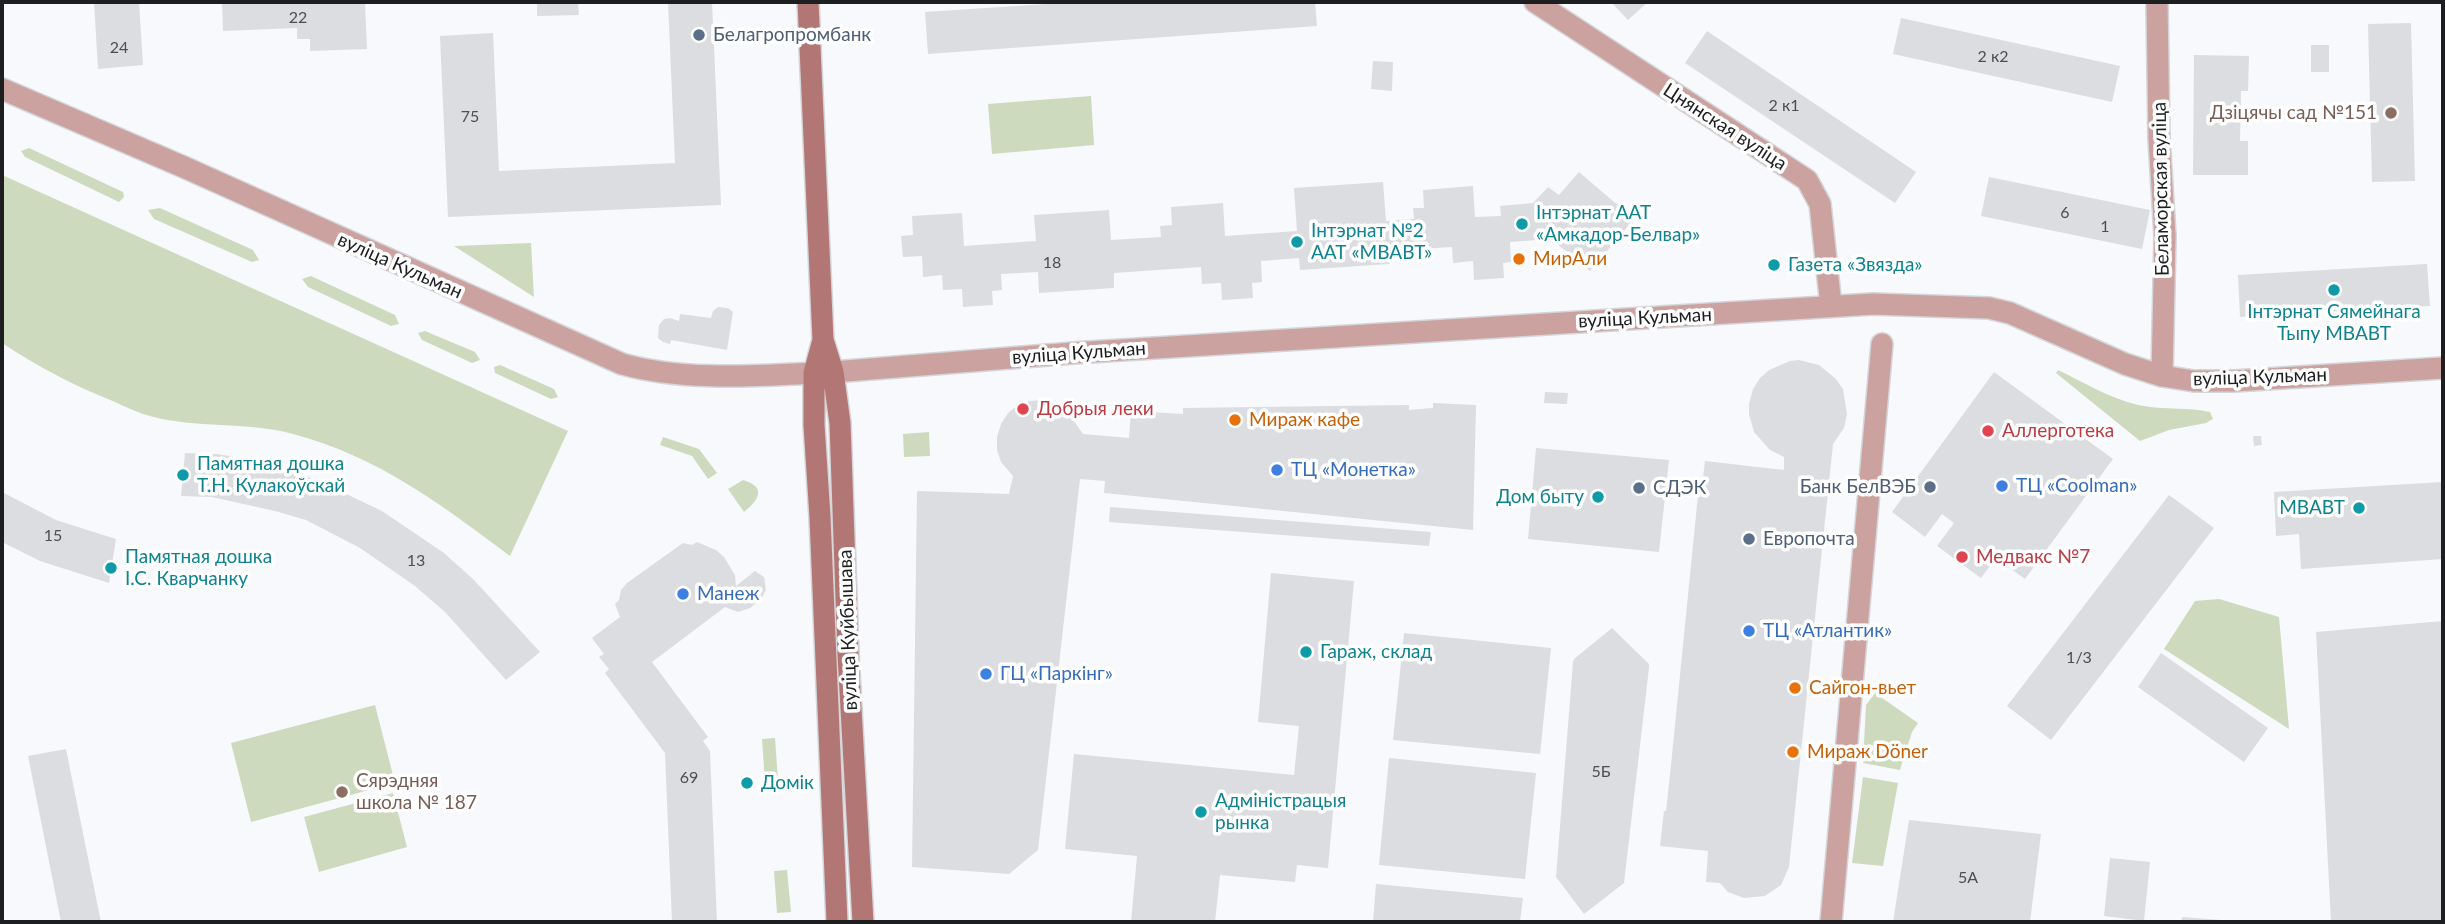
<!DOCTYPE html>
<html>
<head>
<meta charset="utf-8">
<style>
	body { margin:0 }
	#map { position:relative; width:2445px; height:924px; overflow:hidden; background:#f7f9fd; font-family:Lato,sans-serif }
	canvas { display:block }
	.frame { position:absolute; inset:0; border:4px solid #1d1e1f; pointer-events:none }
</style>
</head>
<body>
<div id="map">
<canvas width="2445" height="924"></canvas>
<div class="frame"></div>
</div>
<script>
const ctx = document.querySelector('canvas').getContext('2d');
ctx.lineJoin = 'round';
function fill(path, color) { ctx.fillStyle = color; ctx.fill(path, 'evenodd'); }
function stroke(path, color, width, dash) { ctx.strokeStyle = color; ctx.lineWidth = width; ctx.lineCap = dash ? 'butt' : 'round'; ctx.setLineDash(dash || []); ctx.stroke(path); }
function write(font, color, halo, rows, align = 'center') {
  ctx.font = font + ' Lato,sans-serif'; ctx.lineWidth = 7; ctx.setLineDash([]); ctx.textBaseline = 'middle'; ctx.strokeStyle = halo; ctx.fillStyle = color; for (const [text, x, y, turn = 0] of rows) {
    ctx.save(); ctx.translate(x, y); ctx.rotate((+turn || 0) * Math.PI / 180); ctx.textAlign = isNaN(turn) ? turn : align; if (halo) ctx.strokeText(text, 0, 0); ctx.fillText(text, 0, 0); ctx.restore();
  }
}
fill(new Path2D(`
	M1091,96L1094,145L992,154L988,104Z
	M29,148L123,192L124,197L119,202L25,157L21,151Z
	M2,175L568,431L510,556C442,505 377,456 293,434C246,421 196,429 150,416C138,413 126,407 115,402C75,386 38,367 2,343Z
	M160,208L253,250L259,260L252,262L154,219L148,210Z
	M531,243L534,297L454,246H455Z
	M311,276L395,315L399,324L391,326L308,287L302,279Z
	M425,331L475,352L480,360L472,363L422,340L418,333Z
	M500,365L554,389L558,397L551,399L495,373L494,367Z
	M2058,370C2085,383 2114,401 2144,406C2166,410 2189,407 2210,412L2213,419L2206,423L2169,430L2140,441L2056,373Z
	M929,432L930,456L904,457L903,434Z
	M663,437L699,449L717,473L708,479L692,456L660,445Z
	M743,480C767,487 759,500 744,512L728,489Z
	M2219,599L2279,617L2289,729L2164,649L2195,601Z
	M1875,693L1918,723L1912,732L1900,770L1863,763L1866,705Z
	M375,705L395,783L251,822L231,743Z
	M775,738L778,780L765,782L762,739Z
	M1863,777L1898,783L1883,866L1852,863Z
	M393,793L407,847L319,872L304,817Z
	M787,870L791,912L777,913L774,871Z`), '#cedabe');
fill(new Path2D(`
	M94,2H139L143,65L98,69Z
	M222,2H365L367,49L310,51V39H297V28L223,31Z
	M537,2H578L579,15L537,16Z
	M668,2H712L721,205L448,217L440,36L493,33L499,171L675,163Z
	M1077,2H1315L1317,26L928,54L925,12Z
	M1611,2H1648L1628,20Z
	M1901,18L2120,66L2112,102L1893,54Z
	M2411,23L2415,181L2372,182L2368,24Z
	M1707,31L1916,172L1895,203L1685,63Z
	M2311,45H2329V72H2311Z
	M2194,55L2249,56L2248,91H2241L2240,141H2248V175H2193Z
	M1373,61L1393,62L1392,91L1371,89Z
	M1579,172L1634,219L1590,271L1551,239L1510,242L1511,262L1503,263L1504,278L1474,280L1473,261L1453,263L1452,247L1388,251L1389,264L1300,270L1299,258L1261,261L1262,282L1252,283L1253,298L1222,300L1221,283L1202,284L1201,267L1114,273V288L1039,293L1038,272L1001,274L1002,290L992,291L993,305L963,307L962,289L943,290L942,275L923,277L922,256L903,257L901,236L913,235L912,216L962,213L964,246L1036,241L1034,215L1109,210L1111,240L1161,237L1160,226L1172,225L1171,207L1223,203L1225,236L1297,231L1294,188L1383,182L1386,221L1414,219L1413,208H1424L1423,190L1473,186L1475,217L1501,216L1500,206L1533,203L1548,187L1559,195Z
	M1989,177L2150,210L2142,249L1981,216Z
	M2427,264L2430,306L2240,317L2238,275Z
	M718,307L728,308L733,312L727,350L671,340L670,344L663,342L658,338L659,325L664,319L670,318L679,321L680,314L711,318L713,311Z
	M1799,360L1819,365L1836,379L1843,389L1847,414L1844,428L1833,444L1789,867L1781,885L1765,896L1744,898L1728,892L1720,883L1706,882L1708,851L1660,846L1664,811H1666L1671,765L1699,485L1702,486L1705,461L1784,470V457L1770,450L1754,432L1749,414V404L1753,389L1760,378L1769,370L1790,361Z
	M1994,372L2113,459L2025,579L1996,558L1981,578L1937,546L1954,523L1942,514L1925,537L1892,512Z
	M1545,392L1568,393L1567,404L1544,403Z
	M1043,400L1056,404L1067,411L1083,434L1129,438L1131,411L1183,414V408L1409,405V410L1433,408V403L1476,405L1473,530L1104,493L1105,481L1080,479L1038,850L1009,874L912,867L917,491L1009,494L1013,476L1001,462L997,450V437L1001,424L1008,413L1018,405L1030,401Z
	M2253,436H2261L2262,445L2254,446Z
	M1536,448L1669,460L1659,552L1528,539Z
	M185,453L217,454L252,460L288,471L317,480L382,511L444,553L474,580L540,652L506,680L445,612L415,586L360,548L306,520L275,511L212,497L181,496Z
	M2443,482V559L2301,569L2299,534L2276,536L2274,492Z
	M2,492L56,520L116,539L109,583L40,561L2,542Z
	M2169,495L2214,528L2051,740L2007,706Z
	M1110,507L1431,532L1429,546L1109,522Z
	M697,542L716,550L724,557L735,575L736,586L755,571L764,577L766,590L761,599L750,608L738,612L725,607L652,662L708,737L703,741L710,751L717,922H672L665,753L605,673L609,669L599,657L604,654L592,638L620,617L615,604L619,600L621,590L627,583L683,543L692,545Z
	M1271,573L1354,581L1328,868L1297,865L1295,882L1220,875L1215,922H1131L1137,856L1065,849L1074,754L1294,775L1299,726L1258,722Z
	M2443,621V921L2331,922L2316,632Z
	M1612,628L1649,664V668L1624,883L1584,914L1556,877L1573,662L1574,659Z
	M1404,633L1551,648L1540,754L1393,740Z
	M2161,653L2268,728L2244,762L2138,687Z
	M66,749L71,774L101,922H61L28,756Z
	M1389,758L1536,773L1525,879L1379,865Z
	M1909,820L2041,834L2030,922H1893Z
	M2110,858L2150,862L2144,921L2104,916Z
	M1376,884L1523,898L1520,922H1373Z
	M2182,917L2221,920V922H2181Z`), '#dbdde1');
const street = new Path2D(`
	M1535,2L1807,180L1820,204L1831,306
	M2157,2L2159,138L2165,236L2162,376
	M2,89L186,168L622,364C683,381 752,376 814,373
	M833,372L1073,353L1873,304L1989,308L2010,313L2125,364L2162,376L2194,381H2234L2443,368
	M1831,922L1882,344`);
const secondary = new Path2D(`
	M808,2L823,340L833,372L840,423L848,655L863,922
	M823,340L814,373V425L820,517L837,922`);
stroke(street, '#d4d6d9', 24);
stroke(secondary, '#d4d6d9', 24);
stroke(street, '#cba29f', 21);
stroke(secondary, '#b27774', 21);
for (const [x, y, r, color] of [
	[699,35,7,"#5c6f8a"],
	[2391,113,7,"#8d6e63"],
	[1522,224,7,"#0f9aa8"],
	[1297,242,7,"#0f9aa8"],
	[1519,259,7,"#e8710a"],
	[1774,265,7,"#0f9aa8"],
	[2334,290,7,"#0f9aa8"],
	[1023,409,7,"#e0444e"],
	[1235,420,7,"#e8710a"],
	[1988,431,7,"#e0444e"],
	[1277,470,7,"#3f7fe0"],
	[183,475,7,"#0f9aa8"],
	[2002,486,7,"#3f7fe0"],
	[1930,487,7,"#5c6f8a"],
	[1639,488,7,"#5c6f8a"],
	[1598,497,7,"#0f9aa8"],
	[2359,508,7,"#0f9aa8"],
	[1749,539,7,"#5c6f8a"],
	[1962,557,7,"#e0444e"],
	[111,568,7,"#0f9aa8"],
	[683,594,7,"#3f7fe0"],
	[1749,631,7,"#3f7fe0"],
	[1306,652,7,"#0f9aa8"],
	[986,674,7,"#3f7fe0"],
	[1795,688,7,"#e8710a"],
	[1793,752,7,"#e8710a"],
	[747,783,7,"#0f9aa8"],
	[342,792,7,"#8d6e63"],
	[1201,812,7,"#0f9aa8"]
]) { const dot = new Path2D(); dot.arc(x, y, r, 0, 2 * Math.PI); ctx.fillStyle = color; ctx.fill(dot); stroke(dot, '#fff', 2.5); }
write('16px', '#4c4e50', null, [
	["22",298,18],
	["24",119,48],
	["2 к2",1993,57],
	["2 к1",1784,106],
	["75",470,117],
	["6",2065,213],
	["1",2105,227],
	["18",1052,263],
	["15",53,536],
	["13",416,561],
	["1/3",2079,658],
	["5Б",1601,772],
	["69",689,778],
	["5А",1968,878]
]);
write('19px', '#4e5e75', '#fff', [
	["Белагропромбанк",713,35],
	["Банк БелВЭБ",1916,487,"right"],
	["СДЭК",1653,488],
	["Европочта",1763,539]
], 'left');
write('19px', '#785e54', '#fff', [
	["Дзіцячы сад №151",2377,113],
	["Сярэдняя",356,781,"left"],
	["школа № 187",356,803,"left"]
], 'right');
write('19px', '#1d1e1f', '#fff', [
	["Цнянская вуліца",1725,127,33],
	["Беламорская вуліца",2161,189,-91],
	["вуліца Кульман",400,266,24],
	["вуліца Кульман",1645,318,-3],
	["вуліца Кульман",1079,353,-4],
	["вуліца Кульман",2260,377,-2],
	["вуліца Куйбышава",848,630,-92]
]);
write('19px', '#0d838f', '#fff', [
	["Інтэрнат ААТ",1536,213],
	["«Амкадор-Белвар»",1536,235],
	["Інтэрнат №2",1311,231],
	["ААТ «МВАВТ»",1311,253],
	["Газета «Звязда»",1788,265],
	["Інтэрнат Сямейнага",2334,312,"center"],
	["Тыпу МВАВТ",2334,334,"center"],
	["Памятная дошка",197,464],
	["Т.Н. Кулакоўскай",197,486],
	["Дом быту",1584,497,"right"],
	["МВАВТ",2345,508,"right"],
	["Памятная дошка",125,557],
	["І.С. Кварчанку",125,579],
	["Гараж, склад",1320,652],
	["Домік",761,783],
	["Адміністрацыя",1215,801],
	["рынка",1215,823]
], 'left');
write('19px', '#c56008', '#fff', [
	["МирАли",1533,259],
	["Мираж кафе",1249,420],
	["Сайгон-вьет",1809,688],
	["Мираж Döner",1807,752]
], 'left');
write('19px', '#be3a42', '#fff', [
	["Добрыя леки",1037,409],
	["Аллерготека",2002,431],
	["Медвакс №7",1976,557]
], 'left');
write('19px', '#366cbe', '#fff', [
	["ТЦ «Монетка»",1291,470],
	["ТЦ «Coolman»",2016,486],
	["Манеж",697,594],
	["ТЦ «Атлантик»",1763,631],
	["ГЦ «Паркінг»",1000,674]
], 'left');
</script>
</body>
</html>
